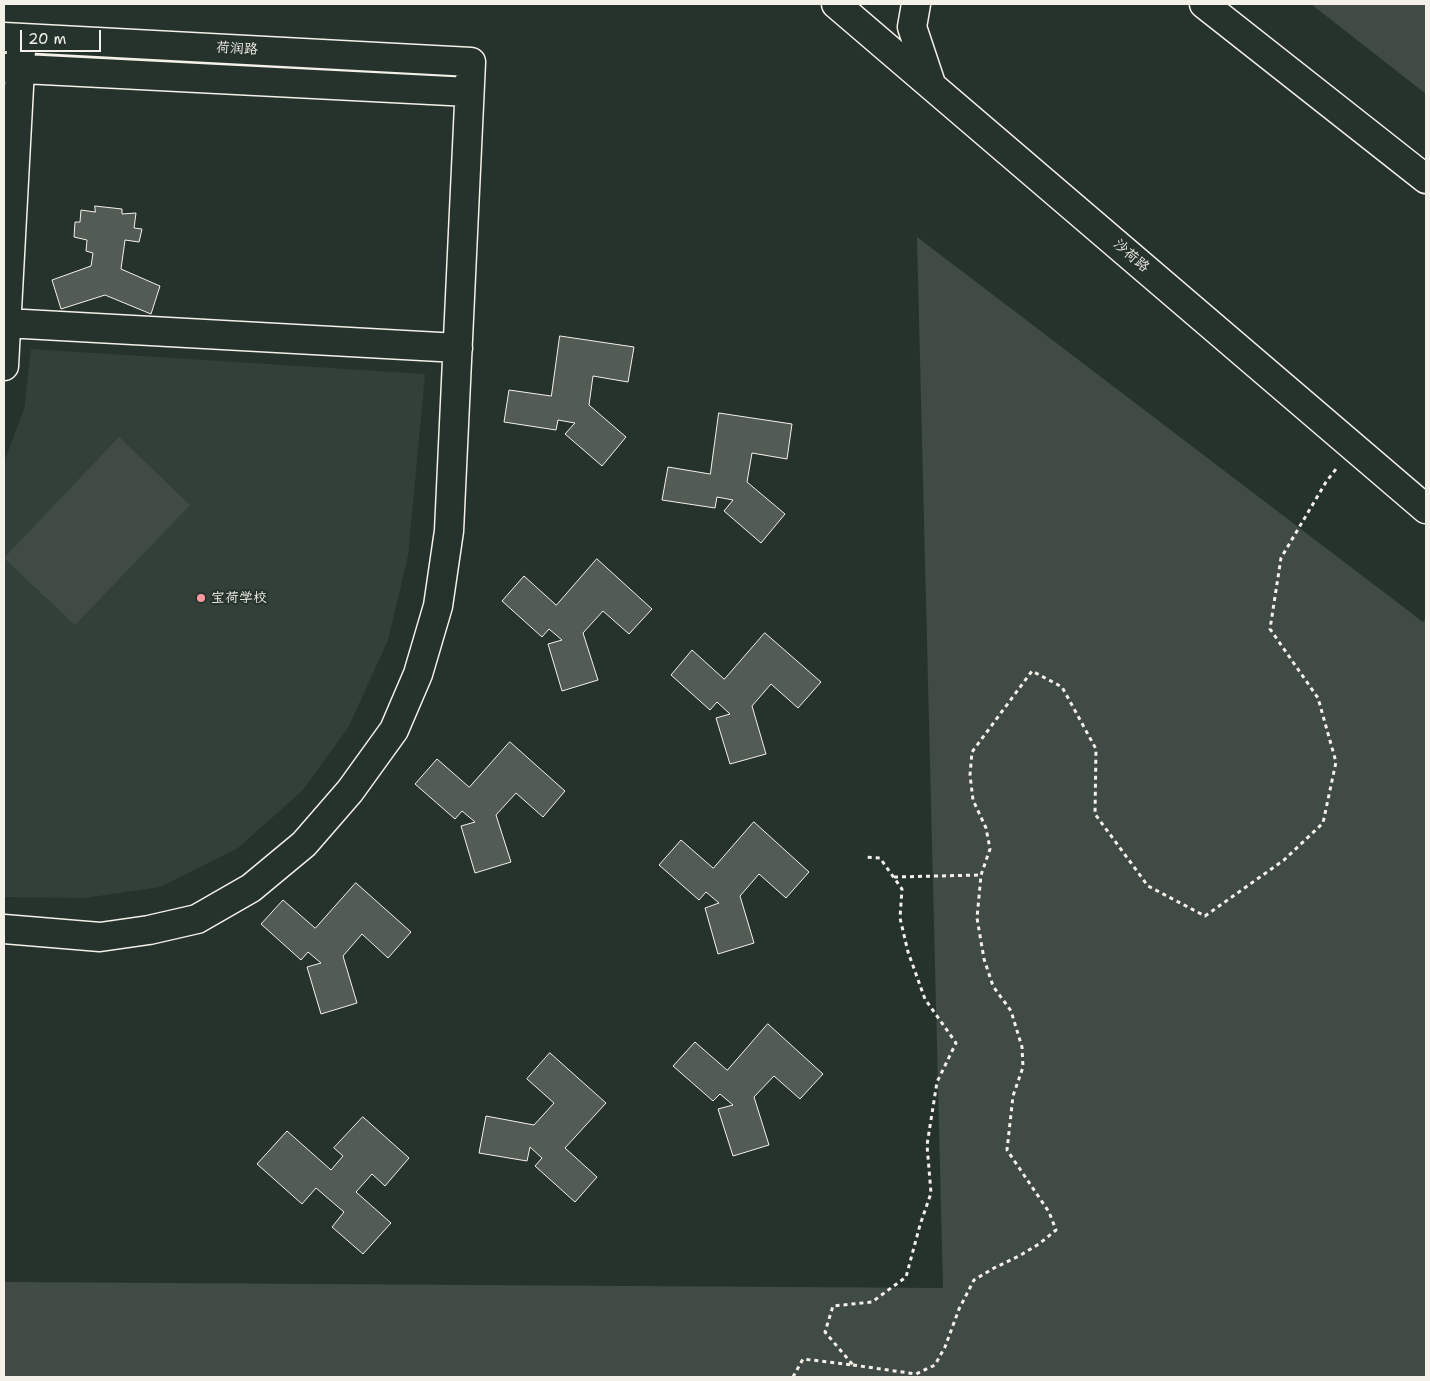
<!DOCTYPE html>
<html>
<head>
<meta charset="utf-8">
<style>
	body { margin:0 }
	#map { position:relative; width:1430px; height:1381px; overflow:hidden; background:#26332d; font-family:"Shantell Sans",sans-serif }
	canvas { display:block }
	.frame { position:absolute; inset:0; border:5px solid #f4f1e8; pointer-events:none }
	.scale { position:absolute; left:20px; top:30px; width:81px; height:22px; box-sizing:border-box; border:2px solid #f4f1e8; border-top:0; padding-left:6px; font-size:15px; line-height:18px; white-space:nowrap; color:#f4f1e8; -webkit-text-stroke:4px #26332d; paint-order:stroke }
</style>
</head>
<body>
<div id="map">
<canvas width="1430" height="1381"></canvas>
<div class="frame"></div>
<div class="scale">20 m</div>
</div>
<script>
const ctx = document.querySelector('canvas').getContext('2d');
ctx.lineJoin = 'round';
function fill(path, color) { ctx.fillStyle = color; ctx.fill(path, 'evenodd'); }
function stroke(path, color, width, dash) { ctx.strokeStyle = color; ctx.lineWidth = width; ctx.lineCap = dash ? 'butt' : 'round'; ctx.setLineDash(dash || []); ctx.stroke(path); }
function write(font, color, halo, rows, align = 'center') {
  ctx.font = font + ' "Shantell Sans","LXGW WenKai TC",sans-serif'; ctx.lineWidth = 4; ctx.setLineDash([]); ctx.textBaseline = 'middle'; ctx.strokeStyle = halo; ctx.fillStyle = color; for (const [text, x, y, turn = 0] of rows) {
    ctx.save(); ctx.translate(x, y); ctx.rotate((+turn || 0) * Math.PI / 180); ctx.textAlign = isNaN(turn) ? turn : align; if (halo) ctx.strokeText(text, 0, 0); ctx.fillText(text, 0, 0); ctx.restore();
  }
}
fill(new Path2D(`
	M31,349L425,374L408,556L388,640L348,728L302,791L238,848L160,887L85,898L4,897V462L24,410Z`), '#333f39');
fill(new Path2D(`
	M1311,4H1426V94Z
	M917,237L1423,622L1426,618V1377H4V1282L943,1288Z
	M119,437L190,505L75,625L4,558Z`), '#414b45');
const building = new Path2D(`
	M95,206L122,209V214L136,213L134,228L142,229L139,242L125,240L121,269L160,286L151,314L105,295L61,309L52,280L91,266L93,253L86,251L87,240L74,237L75,222H80L81,210L95,212Z
	M560,336L634,347L628,382L593,376L589,405L626,437L602,466L565,434L575,423L558,420L556,430L504,422L509,390L551,396Z
	M719,413L792,424L787,459L752,453L747,482L785,514L761,543L724,511L733,500L717,497L715,508L662,500L668,467L710,474Z
	M597,559L652,609L629,634L603,611L583,633L598,680L562,691L548,644L562,640L549,629L542,637L502,601L524,576L556,605Z
	M765,633L821,682L798,708L771,684L752,706L766,754L730,764L716,718L730,714L717,702L710,710L671,675L692,650L724,679Z
	M510,742L565,791L543,817L516,793L496,815L511,862L475,873L461,826L475,822L462,811L455,819L415,784L437,759L469,787Z
	M754,822L809,872L786,898L759,874L740,896L754,943L718,954L705,908L719,903L706,892L699,900L659,865L681,840L713,868Z
	M356,883L411,932L388,958L362,934L343,956L357,1003L321,1014L307,967L321,963L308,952L301,960L261,924L283,900L315,928Z
	M768,1024L823,1074L800,1099L774,1076L754,1097L769,1145L733,1156L718,1109L733,1105L720,1094L713,1101L673,1066L695,1042L727,1070Z
	M550,1053L606,1103L565,1148L597,1177L575,1202L535,1166L542,1158L530,1147L527,1161L479,1153L486,1116L534,1125L554,1103L527,1079Z
	M363,1117L409,1158L385,1186L372,1174L356,1192L391,1223L363,1254L332,1227L344,1212L316,1188L302,1204L257,1164L287,1131L331,1170L343,1156L334,1148Z`);
fill(building, '#525c55');
stroke(building, '#f4f1e8', 1);
const street = new Path2D(`
	M4,37L471,62L449,531L438,606L418,674L394,730L350,791L304,844L251,888L197,919L149,930L100,937L4,929
	M4,68L469,92
	M6,323L458,348
	M4,366L21,50`);
const primary = new Path2D(`
	M836,4L1426,509
	M916,4L912,27L931,84
	M1204,4L1426,179`);
stroke(street, '#f4f1e8', 31);
stroke(primary, '#f4f1e8', 31);
stroke(new Path2D(`
	M894,877L981,875
	M853,1365L916,1374L935,1365L945,1347L959,1309L974,1280L994,1268L1019,1256L1039,1244L1056,1230L1049,1212L1007,1150L1013,1096L1023,1067L1022,1047L1011,1011L993,986L984,959L977,918L981,875L990,849L986,828L973,800L970,775L972,752L1032,671L1062,687L1096,749L1095,814L1148,886L1205,916L1284,860L1323,823L1336,762L1318,698L1270,629L1281,558L1326,482L1336,469
	M793,1377L803,1359L853,1365L825,1332L833,1306L872,1302L906,1277L920,1225L931,1193L927,1145L937,1082L956,1043L925,999L908,952L900,918L902,889L880,858L864,857`), '#f4f1e8', 3, [4, 4]);
stroke(street, '#26332d', 28);
stroke(primary, '#26332d', 28);
for (const [x, y, r, color] of [
	[201,598,5,"#ff9aa2"]
]) { const dot = new Path2D(); dot.arc(x, y, r, 0, 2 * Math.PI); ctx.fillStyle = color; ctx.fill(dot); stroke(dot, '#26332d', 2); }
write('14px', '#f4f1e8', '#26332d', [
	["荷润路",237,49,3],
	["沙荷路",1131,256,41]
]);
write('14px', '#f4f1e8', '#26332d', [
	["宝荷学校",211,598]
], 'left');
</script>
</body>
</html>
